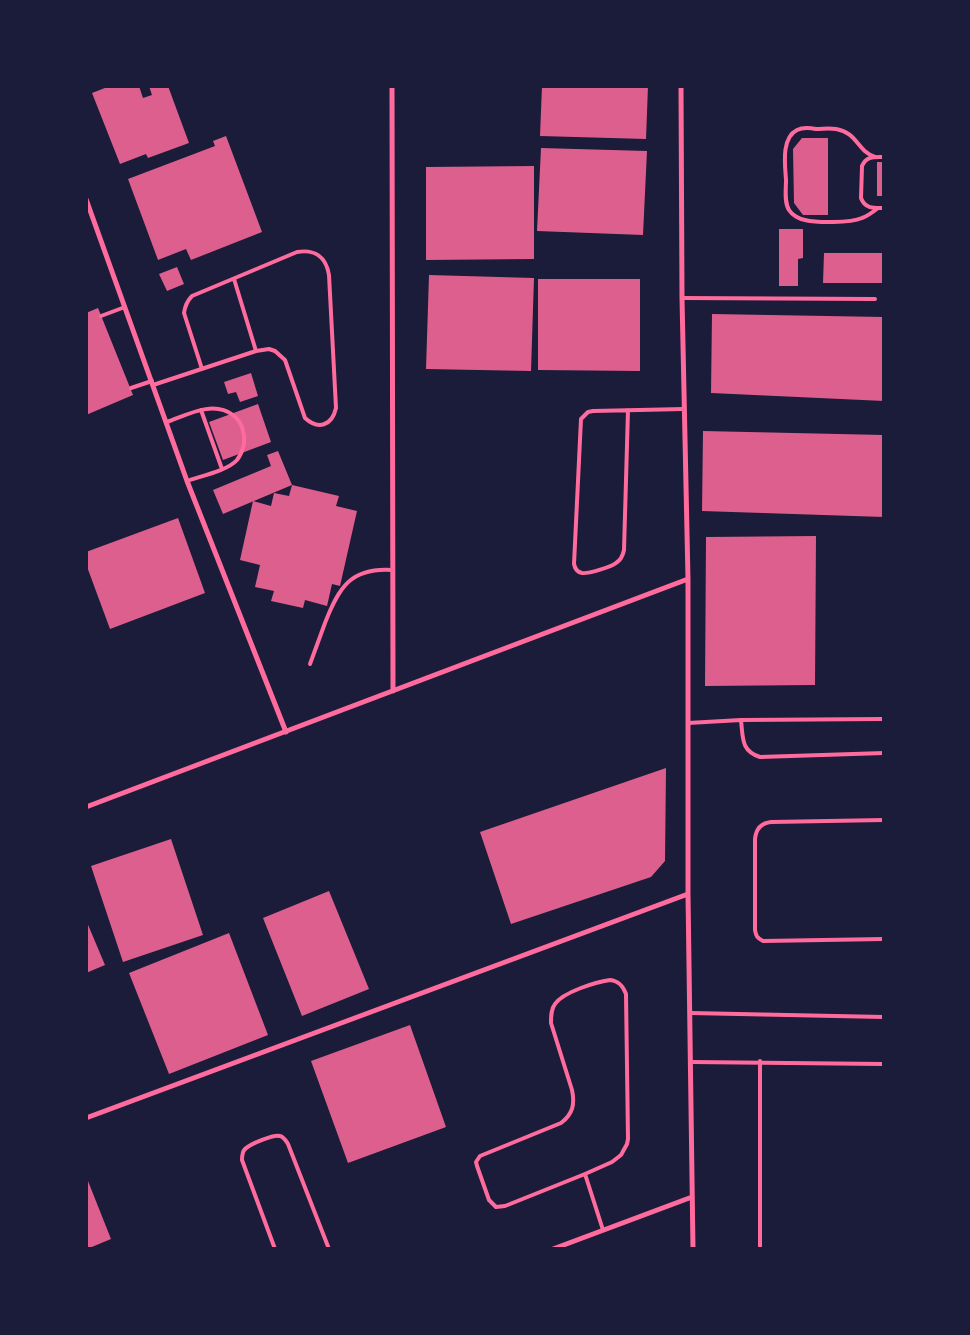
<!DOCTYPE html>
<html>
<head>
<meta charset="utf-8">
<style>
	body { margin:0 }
	#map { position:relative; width:970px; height:1335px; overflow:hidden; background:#1b1b3a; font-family:"Fira Sans Condensed",sans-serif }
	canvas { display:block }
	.frame { position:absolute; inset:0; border:88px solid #1b1b3a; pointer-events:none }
</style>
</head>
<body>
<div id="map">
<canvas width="970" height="1335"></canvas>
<div class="frame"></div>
</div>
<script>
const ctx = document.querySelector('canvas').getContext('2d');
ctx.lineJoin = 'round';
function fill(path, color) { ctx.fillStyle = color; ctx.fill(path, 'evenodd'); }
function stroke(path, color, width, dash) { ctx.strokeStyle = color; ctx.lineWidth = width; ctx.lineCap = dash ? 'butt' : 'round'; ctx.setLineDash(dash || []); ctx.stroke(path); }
fill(new Path2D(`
	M110,86H139L143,98L152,95L149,86H168L189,143L148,158L146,154L120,164L92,93Z
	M542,86H648L646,139L540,136Z
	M226,136L262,232L191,260L186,249L158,260L128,179L215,146L213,141Z
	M802,138H828V215H803L794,203L793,149Z
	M541,148L647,151L643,235L537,231Z
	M877,162H884V196H877Z
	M534,166V259L426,260V167Z
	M779,229H803V258L798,259V286H779Z
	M824,253H884V283H823Z
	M177,267L184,284L167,291L159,274Z
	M429,275L534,278L531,371L426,369Z
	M538,279H640V371L538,370Z
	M98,308L133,395L86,415V313Z
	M712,314L884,317V401L711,393Z
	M251,373L258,396L240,402L236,392L228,394L224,382Z
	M258,404L271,442L223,460L209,422Z
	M703,431L884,435V517L702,511Z
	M278,451L292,485L223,514L213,490L271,466L267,455Z
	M292,485L339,496L336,506L357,511L340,586L332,584L327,606L305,600L303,608L271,601L274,591L255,587L260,565L240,560L253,501L271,506L274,493L289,496Z
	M178,518L205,593L110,629L86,564V552Z
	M816,536L815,685L705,686L706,537Z
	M666,768L665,861L651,877L511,924L480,832Z
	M171,839L203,935L123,962L91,866Z
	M329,891L369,989L302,1016L263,918Z
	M86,920L105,965L86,973Z
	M229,933L268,1035L169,1074L129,973Z
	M410,1025L446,1127L348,1163L311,1061Z
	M86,1176L111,1239L87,1249H86Z`), '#dd5f8e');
stroke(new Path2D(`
	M875,157C856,150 858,133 836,129C829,128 823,129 816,129C811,128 803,127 797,130C781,138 785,165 786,180C786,189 784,202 789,210C792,215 799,219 805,220C817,223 850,223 862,218C868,216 873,212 878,208
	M884,157C874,157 866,156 862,166L861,198C865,209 874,208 884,208
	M234,279L256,351
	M682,298L875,299
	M101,316L125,307
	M153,385L256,351L269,349L275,351L285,360L305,418C318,430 332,426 336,408L329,275C326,257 315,249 297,252L192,296C187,301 185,306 184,313L202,369
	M131,388L152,381
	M201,410L222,469
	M628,410L624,550C623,555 621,560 616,563C611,567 588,574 582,573C577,572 575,569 574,564L581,419L588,412L593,411L684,409
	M167,422C187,415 213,400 233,415C238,419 242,425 243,431C246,441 243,452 237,460C227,471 201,476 187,481
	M310,664C315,650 320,637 325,623C339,587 351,567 393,570
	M884,719L741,720C743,738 741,751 760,757L884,753
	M688,723L741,720
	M884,820L771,822C761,823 756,829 755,839V930C756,936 757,938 763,941L884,939
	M610,980C619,981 623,986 626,994L628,1139L627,1144L621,1155L612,1162L585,1174L505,1206L496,1207L489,1200L477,1166L476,1162L480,1156L561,1123C573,1114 575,1104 572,1090L551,1023C551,1016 551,1009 555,1004C563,992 596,982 610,980Z
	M690,1013L884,1017
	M691,1062L884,1064
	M585,1174L603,1230
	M275,1249L242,1160C242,1156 242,1152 245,1149C250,1144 274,1134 280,1136C284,1137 286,1141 288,1144L329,1249
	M760,1249V1061`), '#ff6b9d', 4);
stroke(new Path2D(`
	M392,86L393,691
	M681,86L682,298L688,579V894L693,1249
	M86,199L187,481L286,732
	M86,807L688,579
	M86,1118L688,894
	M553,1249L692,1197`), '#ff6b9d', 5);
</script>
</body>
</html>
